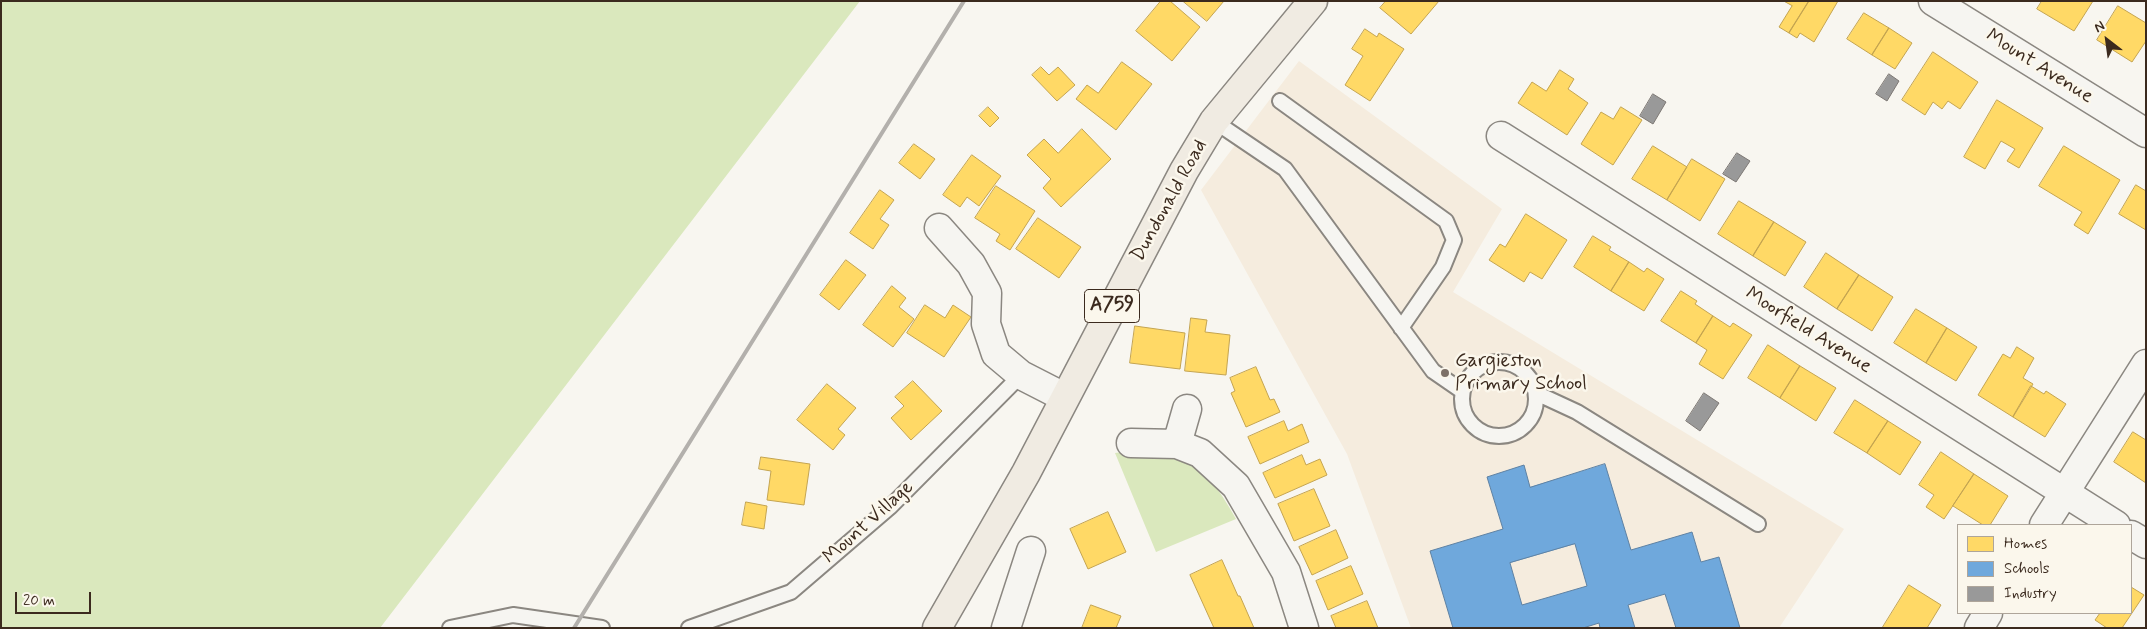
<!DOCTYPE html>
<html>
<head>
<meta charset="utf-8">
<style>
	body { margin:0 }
	#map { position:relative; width:2147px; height:629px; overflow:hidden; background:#f8f6f0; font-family:Mynerve,sans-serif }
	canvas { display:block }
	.frame { position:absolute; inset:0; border:2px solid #3b2a1e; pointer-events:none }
	.legend { position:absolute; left:1957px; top:524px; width:175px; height:90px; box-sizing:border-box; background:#fbf7ec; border:1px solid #aea59a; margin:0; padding:6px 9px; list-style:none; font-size:15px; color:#3b2a1e }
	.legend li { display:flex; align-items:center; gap:10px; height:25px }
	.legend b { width:25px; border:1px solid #aea59a }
	.north { position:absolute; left:2082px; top:15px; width:50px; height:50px; -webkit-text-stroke:4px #fbf7ec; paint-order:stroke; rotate:330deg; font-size:14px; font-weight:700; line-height:20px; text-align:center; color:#3b2a1e }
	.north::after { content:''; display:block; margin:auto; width:18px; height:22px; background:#3b2a1e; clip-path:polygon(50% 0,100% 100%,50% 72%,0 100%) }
	.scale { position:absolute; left:15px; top:592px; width:76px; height:22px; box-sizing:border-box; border:2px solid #3b2a1e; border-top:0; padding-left:6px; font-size:15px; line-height:18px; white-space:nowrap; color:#3b2a1e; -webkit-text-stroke:4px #fbf7ec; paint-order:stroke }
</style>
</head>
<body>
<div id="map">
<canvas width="2147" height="629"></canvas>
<div class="frame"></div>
<ul class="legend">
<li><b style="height:14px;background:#ffd966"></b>Homes</li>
<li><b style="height:14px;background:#6fa8dc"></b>Schools</li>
<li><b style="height:14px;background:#999"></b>Industry</li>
</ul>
<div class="north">N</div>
<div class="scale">20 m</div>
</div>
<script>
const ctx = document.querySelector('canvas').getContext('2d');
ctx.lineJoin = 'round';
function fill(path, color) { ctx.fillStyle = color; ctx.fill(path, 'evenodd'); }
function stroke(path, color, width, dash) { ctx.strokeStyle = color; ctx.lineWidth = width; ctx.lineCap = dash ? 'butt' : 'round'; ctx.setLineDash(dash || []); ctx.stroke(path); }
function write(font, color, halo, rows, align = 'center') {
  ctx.font = font + ' Mynerve,sans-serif'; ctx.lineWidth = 5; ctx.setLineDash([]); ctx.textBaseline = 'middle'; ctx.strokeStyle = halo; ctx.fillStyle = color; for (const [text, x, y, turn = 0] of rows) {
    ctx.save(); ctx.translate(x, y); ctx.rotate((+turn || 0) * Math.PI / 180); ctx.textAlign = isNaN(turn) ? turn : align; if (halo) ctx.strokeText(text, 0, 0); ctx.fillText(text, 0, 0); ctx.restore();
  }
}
fill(new Path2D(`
	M1299,61L1502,209L1453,292L1844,529L1779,628H1411L1347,454L1201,190Z`), '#f5ecde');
fill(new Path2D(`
	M1,1H860L380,628H1Z
	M1129,451C1141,451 1153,451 1164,453C1200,459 1220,490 1236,519L1156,552L1115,453Z`), '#dae8bd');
const homes = new Path2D(`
	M1161,1H1170L1200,27L1172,61L1136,31Z
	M1183,1H1224L1207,21Z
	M1386,1H1439L1411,34L1380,8Z
	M1784,1H1809L1789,33L1779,27L1792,6Z
	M1809,1H1838L1814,42L1800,33L1797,38L1789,33Z
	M2042,1H2093L2074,31L2037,9Z
	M2118,6L2146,23V41L2132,62L2097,40Z
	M1864,13L1889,28L1872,55L1847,39Z
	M1889,28L1912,43L1895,69L1872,55Z
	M1365,29L1377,37L1379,33L1404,49L1370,101L1345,85L1363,56L1352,49Z
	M1933,52L1978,82L1960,109L1948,101L1942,109L1933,102L1925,115L1902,100Z
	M1122,62L1152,84L1116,130L1076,99L1087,85L1098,93Z
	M1041,67L1049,75L1058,67L1075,85L1057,101L1032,75Z
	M1560,70L1574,79L1568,89L1588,103L1567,135L1518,103L1532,82L1546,91Z
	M1997,100L2043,128L2019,168L2007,161L2015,149L2001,141L1985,169L1964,157Z
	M988,107L999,118L990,127L979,116Z
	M1621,107L1642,120L1613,165L1581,144L1601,112L1613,119Z
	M1082,129L1111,159L1061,207L1043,188L1051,179L1027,155L1044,139L1058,153Z
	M914,144L935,159L920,179L899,163Z
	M1653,146L1687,167L1667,200L1632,179Z
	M2064,146L2120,180L2088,234L2074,225L2082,212L2039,186Z
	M972,155L1001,176L979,206L967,197L960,207L943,195Z
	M1692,159L1725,179L1700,221L1667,200Z
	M2136,185L2146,191V230L2119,214Z
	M996,186L1035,211L1010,250L996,241L1000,234L975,218Z
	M880,190L894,200L880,219L889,225L873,249L850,233Z
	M1739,201L1774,222L1753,256L1718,234Z
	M1526,214L1567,240L1542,279L1530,272L1524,282L1489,260L1500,244L1505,247Z
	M1038,218L1081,247L1059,278L1016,249Z
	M1774,222L1806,242L1785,276L1753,256Z
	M1593,236L1611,247L1609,250L1629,262L1611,291L1574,267Z
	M1826,253L1859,275L1837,309L1804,287Z
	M846,260L866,275L839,310L820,295Z
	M1629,262L1644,272L1647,268L1664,279L1644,311L1611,291Z
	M1859,275L1893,297L1872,331L1837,309Z
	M892,286L906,298L899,307L914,319L893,347L863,325Z
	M1681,291L1697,301L1695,304L1713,316L1696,343L1661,321Z
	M925,305L945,318L953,305L971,317L944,357L907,333Z
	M1916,309L1947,328L1926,363L1894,343Z
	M1713,316L1730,327L1733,323L1752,335L1723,379L1699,364L1707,350L1696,343Z
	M1191,318L1207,320L1205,332L1230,335L1226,375L1185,371Z
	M1135,326L1185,333L1180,369L1130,363Z
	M1947,328L1977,347L1956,381L1926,363Z
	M1768,345L1800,366L1780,398L1748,378Z
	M2017,347L2034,358L2023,378L2033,384L2013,417L1978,395L2003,354L2010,358Z
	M1800,366L1836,388L1816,421L1780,398Z
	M1256,367L1270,400L1274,399L1280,412L1246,427L1231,393L1235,391L1230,378Z
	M913,381L942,411L911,440L891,418L904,406L895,397Z
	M827,384L856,408L838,429L845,435L833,450L797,420Z
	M2031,386L2044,394L2046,391L2066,404L2045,437L2013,417Z
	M1855,400L1888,421L1867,453L1834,433Z
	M1284,421L1288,431L1302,424L1309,442L1260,464L1248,437Z
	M1888,421L1921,442L1900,475L1867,453Z
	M2133,432L2146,440V483L2114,462Z
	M1941,452L1974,474L1944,519L1926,507L1934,495L1919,485Z
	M1302,455L1306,465L1320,459L1327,475L1275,498L1263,473Z
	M761,457L810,464L804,505L767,500L771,471L759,469Z
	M1974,474L2008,496L1990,525H1983L1953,506Z
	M1314,489L1330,526L1294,541L1278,504Z
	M746,502L767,506L764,529L742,525Z
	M1108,512L1126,552L1088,569L1070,529Z
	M1336,530L1348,558L1312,575L1299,547Z
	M1222,560L1238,596H1240L1254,628H1214L1190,575Z
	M1351,566L1363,594L1328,610L1316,581Z
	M1909,585L1941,605L1927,628H1885L1883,627Z
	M2131,587L2144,595L2122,628H2107L2095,620L2100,613H2131Z
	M1367,601L1378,628H1336L1331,616Z
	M1091,605L1121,616L1116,628H1082Z`);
fill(homes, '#ffd966');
stroke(homes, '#c4a450', 1);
const schools = new Path2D(`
	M1605,464L1631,550L1692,532L1701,562L1719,557L1740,628H1676L1665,594L1628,605L1635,628H1600L1599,623L1583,628H1453L1430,551L1503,529L1487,477L1524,465L1530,487ZM1575,544L1587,586L1522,605L1510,563Z`);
fill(schools, '#6fa8dc');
stroke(schools, '#5f82a3', 1);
const industry = new Path2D(`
	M1889,74L1899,81L1887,101L1876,94Z
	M1653,94L1666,102L1653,124L1640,116Z
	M1737,153L1750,161L1736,182L1723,174Z
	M1704,393L1719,403L1700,431L1686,421Z`);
fill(industry, '#999');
stroke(industry, '#7d7874', 1);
const service = new Path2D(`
	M1280,101L1446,221L1454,240L1443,267L1401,328
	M1214,121L1285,169L1433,371L1462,391
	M1462 399a37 37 0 1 1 74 0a37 37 0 1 1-74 0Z
	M1536,393L1577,412L1758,524
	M450,628L513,615L602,628
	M689,628L791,592L890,507L1021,375`);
const minor = new Path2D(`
	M1933,1L2146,133
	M1501,136L2116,525
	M939,228L971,264L987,293L986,324L996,354L1021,375L1064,397
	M1131,443L1177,444L1200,453L1236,486L1286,572L1304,628
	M1177,444L1187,409
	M2044,525L2146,364
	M2131,535L2146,544
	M1006,628L1031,551
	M1979,628L1988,613`);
const primary = new Path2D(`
	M937,628L1026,473L1184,171L1214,121L1313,1`);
stroke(service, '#8b8781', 18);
stroke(minor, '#8b8781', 31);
stroke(primary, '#8b8781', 31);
stroke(service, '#f6f5f1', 14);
stroke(minor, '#f6f5f1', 28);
stroke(primary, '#f0ebe2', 28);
stroke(new Path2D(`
	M574,628L964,1`), '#b3b0ac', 4);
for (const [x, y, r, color] of [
	[1445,373,5,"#7d7168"]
]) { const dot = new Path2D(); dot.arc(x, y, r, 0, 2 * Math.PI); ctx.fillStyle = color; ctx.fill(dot); stroke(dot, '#fbf7ec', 2); }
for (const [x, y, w] of [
	[1112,306,55]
]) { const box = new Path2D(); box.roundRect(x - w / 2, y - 16.5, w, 33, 4); ctx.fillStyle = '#fbf7ec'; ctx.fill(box); stroke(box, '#3b2a1e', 1); }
write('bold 19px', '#3b2a1e', null, [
	["A759",1112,306]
]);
write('20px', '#3b2a1e', '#fbf7ec', [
	["Mount Avenue",2039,67,32],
	["Dundonald Road",1170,201,-61],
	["Moorfield Avenue",1808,331,32],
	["Mount Village",869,523,-42]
]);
write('20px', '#3b2a1e', '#fbf7ec', [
	["Gargieston",1455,362],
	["Primary School",1455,385]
], 'left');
</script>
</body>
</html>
